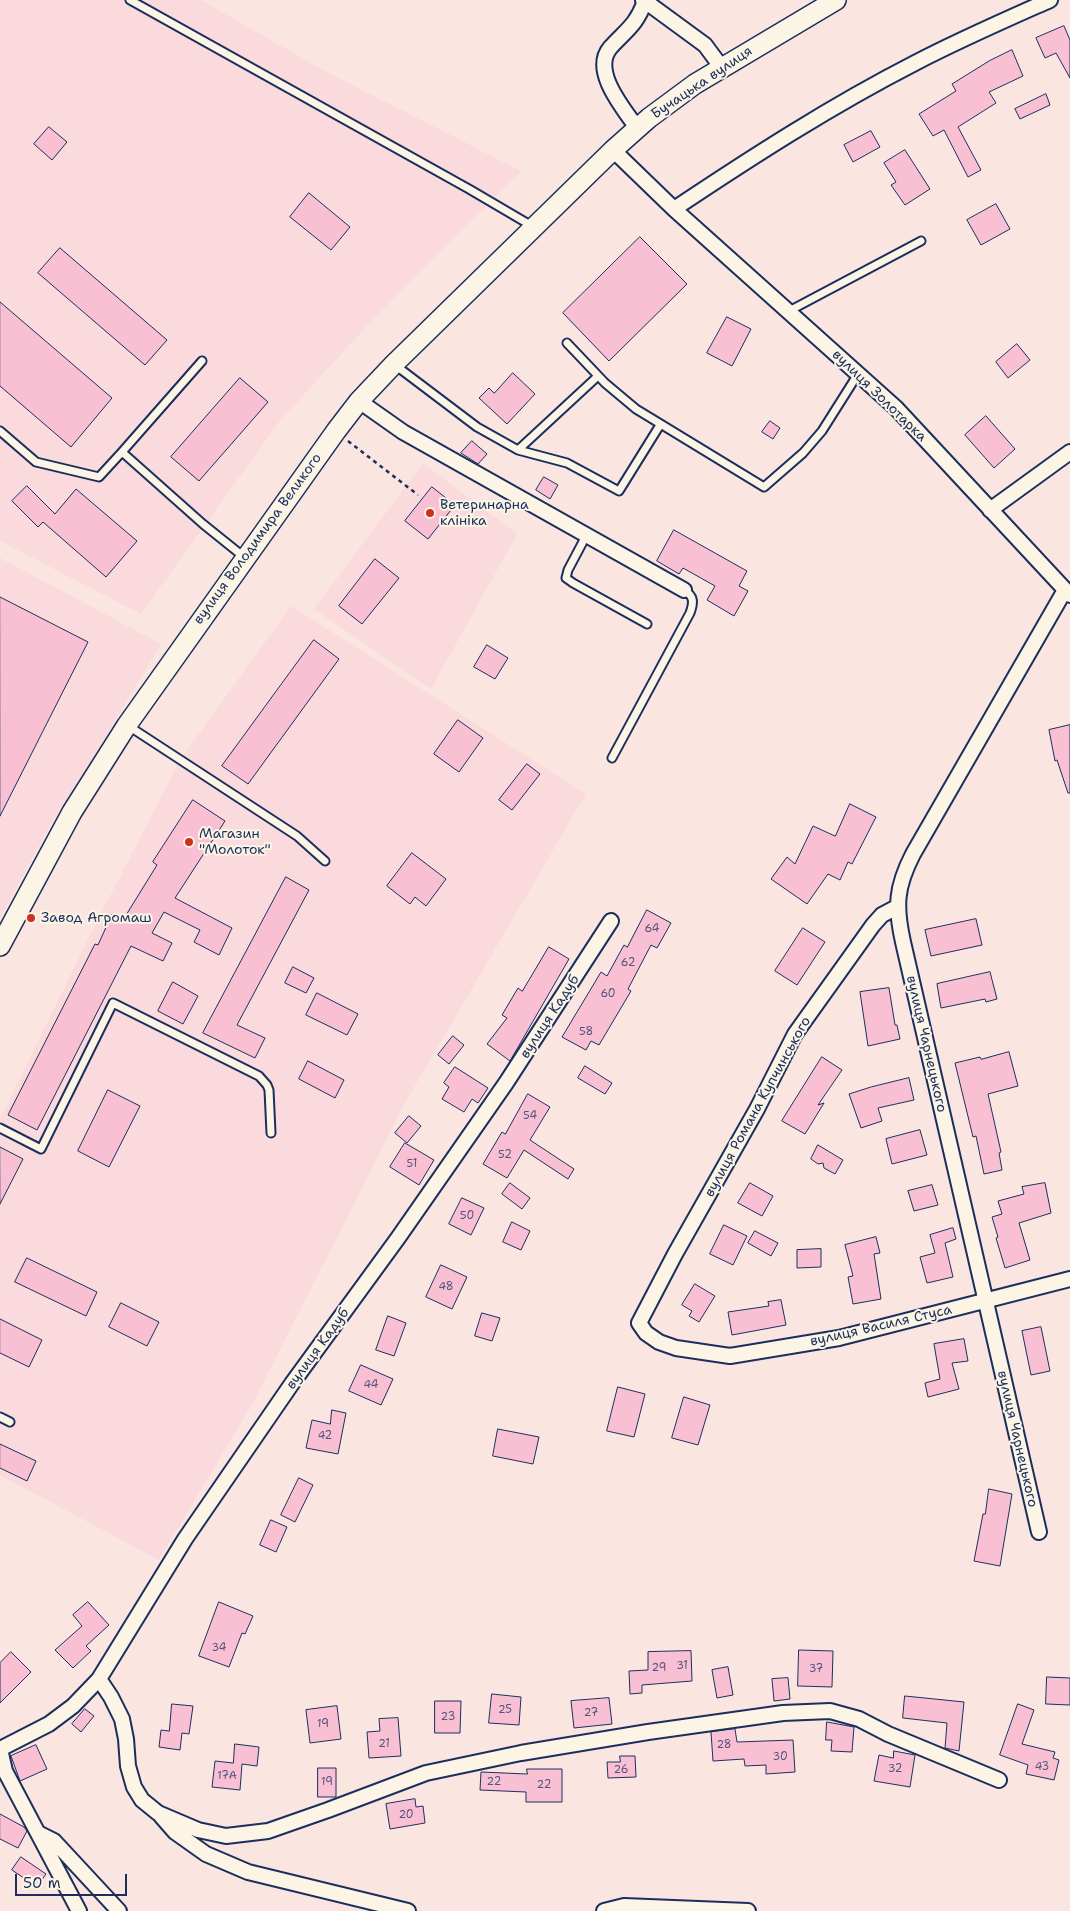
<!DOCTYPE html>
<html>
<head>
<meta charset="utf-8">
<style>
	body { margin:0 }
	#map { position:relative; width:1070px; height:1911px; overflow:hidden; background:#fbe5e0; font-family:"Shantell Sans",sans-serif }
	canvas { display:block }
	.scale { position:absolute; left:15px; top:1874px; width:112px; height:22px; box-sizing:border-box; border:2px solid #1b2f5e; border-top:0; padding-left:6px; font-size:15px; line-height:18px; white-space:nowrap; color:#1b2f5e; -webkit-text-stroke:4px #fcf5e5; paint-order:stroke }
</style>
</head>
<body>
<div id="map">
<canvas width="1070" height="1911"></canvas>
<div class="scale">50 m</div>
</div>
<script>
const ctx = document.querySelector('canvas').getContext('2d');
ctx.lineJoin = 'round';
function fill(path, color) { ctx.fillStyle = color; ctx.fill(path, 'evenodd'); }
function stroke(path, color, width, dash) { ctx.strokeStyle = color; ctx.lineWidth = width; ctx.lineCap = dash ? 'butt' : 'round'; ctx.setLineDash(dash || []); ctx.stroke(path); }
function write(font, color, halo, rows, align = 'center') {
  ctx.font = font + ' "Shantell Sans",sans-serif'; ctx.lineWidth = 4; ctx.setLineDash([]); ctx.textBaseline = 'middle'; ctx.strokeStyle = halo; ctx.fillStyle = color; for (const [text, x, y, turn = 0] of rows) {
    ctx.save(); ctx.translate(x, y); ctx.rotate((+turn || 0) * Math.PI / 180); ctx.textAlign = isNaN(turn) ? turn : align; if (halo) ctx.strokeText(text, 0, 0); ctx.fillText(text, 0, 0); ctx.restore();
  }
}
fill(new Path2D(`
	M0,0H201L323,70L521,171L363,330L279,422L141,614L0,541Z
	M423,463L517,534L431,689L314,609Z
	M0,558L161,644L62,809L58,811L0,918Z
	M291,606L586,794L406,1101L253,1403L159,1560L0,1475V1119L90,935L180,760Z`), '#fadadc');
const building = new Path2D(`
	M1064,26L1070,40V78L1056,53L1045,58L1036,38Z
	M1012,50L1023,76L989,92L996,103L958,127L981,170L968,177L944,130L933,136L919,114L956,91L952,84L989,61Z
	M1046,94L1050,105L1020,119L1015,109Z
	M49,127L67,142L52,160L34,144Z
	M871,131L880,147L853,162L844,145Z
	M905,150L930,189L905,205L891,185L896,182L884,163Z
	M309,193L350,227L331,250L290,217Z
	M996,204L1010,229L981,245L967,220Z
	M640,237L687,284L609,361L563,313Z
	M60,248L167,340L145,365L38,273Z
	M0,302L112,398L71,447L0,386Z
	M727,317L751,329L732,366L707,353Z
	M1017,344L1030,360L1008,378L996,362Z
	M513,373L535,394L507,424L479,398L489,388L494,393Z
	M240,378L268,402L199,481L171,457Z
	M986,416L1015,449L994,468L965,435Z
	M770,421L780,428L773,439L762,432Z
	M472,441L487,454L478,464L461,453Z
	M544,477L558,485L550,499L536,490Z
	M27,486L55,514L76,489L137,541L106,577L43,522L38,527L12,501Z
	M432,487L455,505L428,539L405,521Z
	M674,530L747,571L739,586L748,591L734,616L707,600L715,586L683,568L679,574L657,561Z
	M375,559L399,578L362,624L339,606Z
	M0,597L88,642L0,816Z
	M314,640L339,659L248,784L222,766Z
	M487,645L508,658L495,679L474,667Z
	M458,720L483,738L459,772L434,754Z
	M1070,725V793H1068L1057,760L1055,761L1049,730Z
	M527,764L540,774L512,810L499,800Z
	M193,800L225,821L175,898L232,928L219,955L194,942L200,930L164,912L152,933L172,943L163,961L131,946L37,1130L8,1115L95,944L98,945L112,914L123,920L157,865L153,862Z
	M850,804L876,817L852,864L848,862L840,880L828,874L807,904L771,879L787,857L795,864L813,826L835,836Z
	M412,853L446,879L426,906L415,897L410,904L387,886Z
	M286,877L309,890L237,1025L265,1038L255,1058L203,1033Z
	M647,910L671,923L657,948L651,945L628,989L631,991L599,1045L591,1041L586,1050L562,1037L601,972L607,976L624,945L627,947Z
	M976,919L982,945L931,956L925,930Z
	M803,928L825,942L797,985L775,971Z
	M549,947L569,959L510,1061L487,1044L507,1018L502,1015L518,988L522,991Z
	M293,967L314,978L306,993L285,983Z
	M990,972L997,999L986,1002L985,999L941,1008L937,984Z
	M173,982L198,996L183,1024L158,1011Z
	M889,988L895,1025H897L900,1039L868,1046L860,992Z
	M317,993L358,1014L347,1035L306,1015Z
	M453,1036L464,1045L449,1064L438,1055Z
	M1009,1052L1018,1086L988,1094L1001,1152L999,1153L1002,1170L984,1174L976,1136L973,1137L955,1063L980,1057L981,1059Z
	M822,1057L842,1070L818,1105L824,1103L805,1134L782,1121Z
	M308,1061L344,1080L335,1098L299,1079Z
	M585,1066L612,1083L605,1094L578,1078Z
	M455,1067L488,1088L478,1103L472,1099L464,1112L442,1099L449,1087L444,1083Z
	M909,1078L914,1100L878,1108L882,1121L861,1128L849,1094L871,1087Z
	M108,1090L140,1106L109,1167L78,1151Z
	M528,1094L550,1107L530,1140L574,1169L568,1179L524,1150L507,1178L483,1164L502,1132L505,1134Z
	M409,1116L421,1126L407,1143L395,1133Z
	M920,1130L927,1155L892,1164L886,1139Z
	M405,1143L434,1160L419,1185L390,1167Z
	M818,1145L843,1160L835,1174L824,1168L823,1163L818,1164L811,1159Z
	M0,1147L23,1159L0,1204Z
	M510,1183L530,1198L522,1209L502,1194Z
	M750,1183L773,1196L762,1216L738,1203Z
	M1045,1183L1051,1213L1019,1223L1030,1260L1005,1268L996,1238L998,1237L992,1217L1002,1214L998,1201L1024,1194L1022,1187Z
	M932,1185L938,1205L914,1211L908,1191Z
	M462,1198L484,1208L471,1235L449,1224Z
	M512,1222L530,1231L521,1250L503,1242Z
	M724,1225L747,1236L733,1265L710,1254Z
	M953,1228L956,1239L945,1243L953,1277L927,1283L920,1257L935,1253L930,1235Z
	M755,1231L778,1243L771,1256L748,1243Z
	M876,1237L880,1253L874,1254L881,1299L853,1304L848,1277L853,1276L845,1245Z
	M821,1249V1267L797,1268V1250Z
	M27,1258L97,1292L86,1316L15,1282Z
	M441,1265L467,1277L452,1309L426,1297Z
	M695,1284L715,1296L699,1322L689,1316L692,1311L682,1305Z
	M781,1300L786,1325L732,1335L728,1312L769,1306L768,1302Z
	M121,1303L159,1322L147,1346L109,1327Z
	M482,1313L500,1318L492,1341L475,1336Z
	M388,1316L406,1323L394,1356L376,1350Z
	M0,1319L42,1340L29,1367L0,1353Z
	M1041,1327L1050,1371L1031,1375L1022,1331Z
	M964,1339L968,1361L952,1363L959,1389L928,1397L925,1383L940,1379L934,1344Z
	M361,1365L393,1379L381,1405L349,1391Z
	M618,1387L645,1394L634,1437L607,1431Z
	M684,1397L710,1405L698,1445L672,1438Z
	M332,1410L346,1413L338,1454L306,1448L312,1420L330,1424Z
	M498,1429L539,1437L533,1464L493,1456Z
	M0,1444L36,1461L27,1481L0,1468Z
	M299,1478L313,1485L295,1522L281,1515Z
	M989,1489L1012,1494L1000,1566L974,1561L983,1514H985Z
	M271,1520L287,1527L276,1552L260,1545Z
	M88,1602L109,1625L86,1646L91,1651L73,1668L55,1650L82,1626L73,1615Z
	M219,1602L253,1616L245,1634L242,1633L229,1667L199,1656Z
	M799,1650L833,1651L832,1687L798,1686Z
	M691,1651L692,1681L642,1685V1693L630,1694L629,1671L648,1670V1652Z
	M11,1652L31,1672L0,1703V1663Z
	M728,1667L733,1695L717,1698L712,1670Z
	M1047,1677L1070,1678V1705L1046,1704Z
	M788,1678L790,1699L774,1701L772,1679Z
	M492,1694L521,1697L519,1725L489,1723Z
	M905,1696L964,1702L959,1751L945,1748L947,1723L903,1718Z
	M609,1698L612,1724L574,1728L571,1701Z
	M435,1701H461L460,1733H435Z
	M172,1704L193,1706L189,1734L182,1733L180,1750L159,1747L161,1730L169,1731Z
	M1018,1704L1034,1710L1022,1744L1055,1752L1053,1758L1059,1760L1054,1780L1026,1774L1028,1765L1000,1755Z
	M337,1706L341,1739L310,1743L306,1710Z
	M85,1709L94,1716L81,1732L72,1724Z
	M398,1718L401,1756L369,1758L367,1732L380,1731L379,1719Z
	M827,1722L854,1727L852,1752L831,1751L832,1740H826Z
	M735,1729L737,1742L793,1740L795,1772L766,1774V1765L745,1766L744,1759L713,1761L711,1732Z
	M235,1744L259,1747L257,1766L242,1764L240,1790L212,1787L215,1761L233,1763Z
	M36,1745L47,1769L20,1781L11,1756Z
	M894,1751L915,1755L910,1787L874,1781L879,1755L893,1758Z
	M620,1756H635L636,1777L608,1778L607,1762H620Z
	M318,1768H336V1797H318Z
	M527,1769H562V1802H526V1792L480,1790L481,1772L527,1774Z
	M415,1799L416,1807L423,1806L425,1823L390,1829L386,1804Z
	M0,1814L24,1827L27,1831L18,1848L0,1839Z
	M21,1857L46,1874L37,1887L12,1870Z`);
fill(building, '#f9c0d4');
stroke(building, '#1b2f5e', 1);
const service = new Path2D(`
	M130,0L469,189L532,226
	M789,311L921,241
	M567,343L605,383L636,409L764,487L803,453L822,431L858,374
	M202,361L122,452L203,524L244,557
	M395,365L477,427L518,450L598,376
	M0,431L36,462L99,477L122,452
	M518,450L567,463L619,491L660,425
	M586,536L568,570L566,578L573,583L647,624
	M127,725L297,836L325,861
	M612,758L690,613C694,602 694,596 684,590
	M0,1128L41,1149L113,1003L259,1076L267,1085L269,1090L271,1133
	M0,1417L10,1422`);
const minor = new Path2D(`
	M645,0V1L705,45L722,68
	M637,128C624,109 591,71 610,48C626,30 636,26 645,1L643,0
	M613,150L674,209L896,408L1070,595
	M674,209C752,157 831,106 915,63C959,40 1005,20 1050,0
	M359,401L403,432L684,590
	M990,510L1070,452
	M897,907L882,915L873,925L795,1034L757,1109L675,1254L639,1323L646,1333L659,1342L676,1348L730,1356L839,1338L1070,1279
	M1039,1532L903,942C895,906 896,887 913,854L1065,590
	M99,1679L111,1697L122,1719L126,1739L128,1766L134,1787L142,1800L158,1813L198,1830L226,1836L268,1831L328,1810L426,1773L521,1753L648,1732L783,1713L830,1711L859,1719L888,1734L999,1780
	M0,1749L49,1724L73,1706L99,1679L185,1539L293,1382L398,1238L506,1083L611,921
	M0,1749L5,1771L79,1911
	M161,1816L175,1832L206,1854L248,1872L408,1911
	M38,1833L54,1841L119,1911
	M604,1911L624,1906L748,1911`);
const secondary = new Path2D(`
	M0,946L72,812L127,725L336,431L359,401L394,364L613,150L649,118L695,84L836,0`);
stroke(service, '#1b2f5e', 11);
stroke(minor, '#1b2f5e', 18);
stroke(secondary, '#1b2f5e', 22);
stroke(new Path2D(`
	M348,441L418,495`), '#1b2f5e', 2.5, [4, 4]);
stroke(service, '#fcf5e5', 7);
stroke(minor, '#fcf5e5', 14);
stroke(secondary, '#fcf5e5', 19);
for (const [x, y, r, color] of [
	[430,513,5,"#c8321e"],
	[189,842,5,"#c8321e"],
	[31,918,5,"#c8321e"]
]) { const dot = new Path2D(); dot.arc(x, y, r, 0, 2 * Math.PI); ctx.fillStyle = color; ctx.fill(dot); stroke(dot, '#fcf5e5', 2); }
write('11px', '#52537c', null, [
	["64",652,929],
	["62",628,963],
	["60",608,994],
	["58",586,1032],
	["54",530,1116],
	["52",505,1155],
	["51",412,1164],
	["50",467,1216],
	["48",446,1287],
	["44",371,1385],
	["42",325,1436],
	["34",219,1648],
	["31",682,1666],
	["29",659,1668],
	["37",816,1669],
	["25",505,1710],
	["27",591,1713],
	["23",448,1717],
	["19",323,1724],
	["21",384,1744],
	["28",724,1745],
	["30",780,1757],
	["43",1042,1767],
	["32",895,1769],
	["26",621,1770],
	["17А",227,1776],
	["19",327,1782],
	["22",494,1782],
	["22",544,1785],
	["20",406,1815]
]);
write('14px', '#1b2f5e', '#fcf5e5', [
	["Бучацька вулиця",702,83,-34],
	["вулиця Золотарка",879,396,44],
	["вулиця Володимира Великого",258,539,-54],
	["вулиця Кадуб",550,1017,-57],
	["вулиця Чарнецького",926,1044,77],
	["вулиця Романа Купчинського",758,1107,-61],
	["вулиця Василя Стуса",881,1326,-13],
	["вулиця Кадуб",318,1349,-54],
	["вулиця Чарнецького",1017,1439,77]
]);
write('14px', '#1b2f5e', '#fcf5e5', [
	["Ветеринарна",440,505],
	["клініка",440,521],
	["Магазин",199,834],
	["\"Молоток\"",199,850],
	["Завод Агромаш",41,918]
], 'left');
</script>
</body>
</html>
